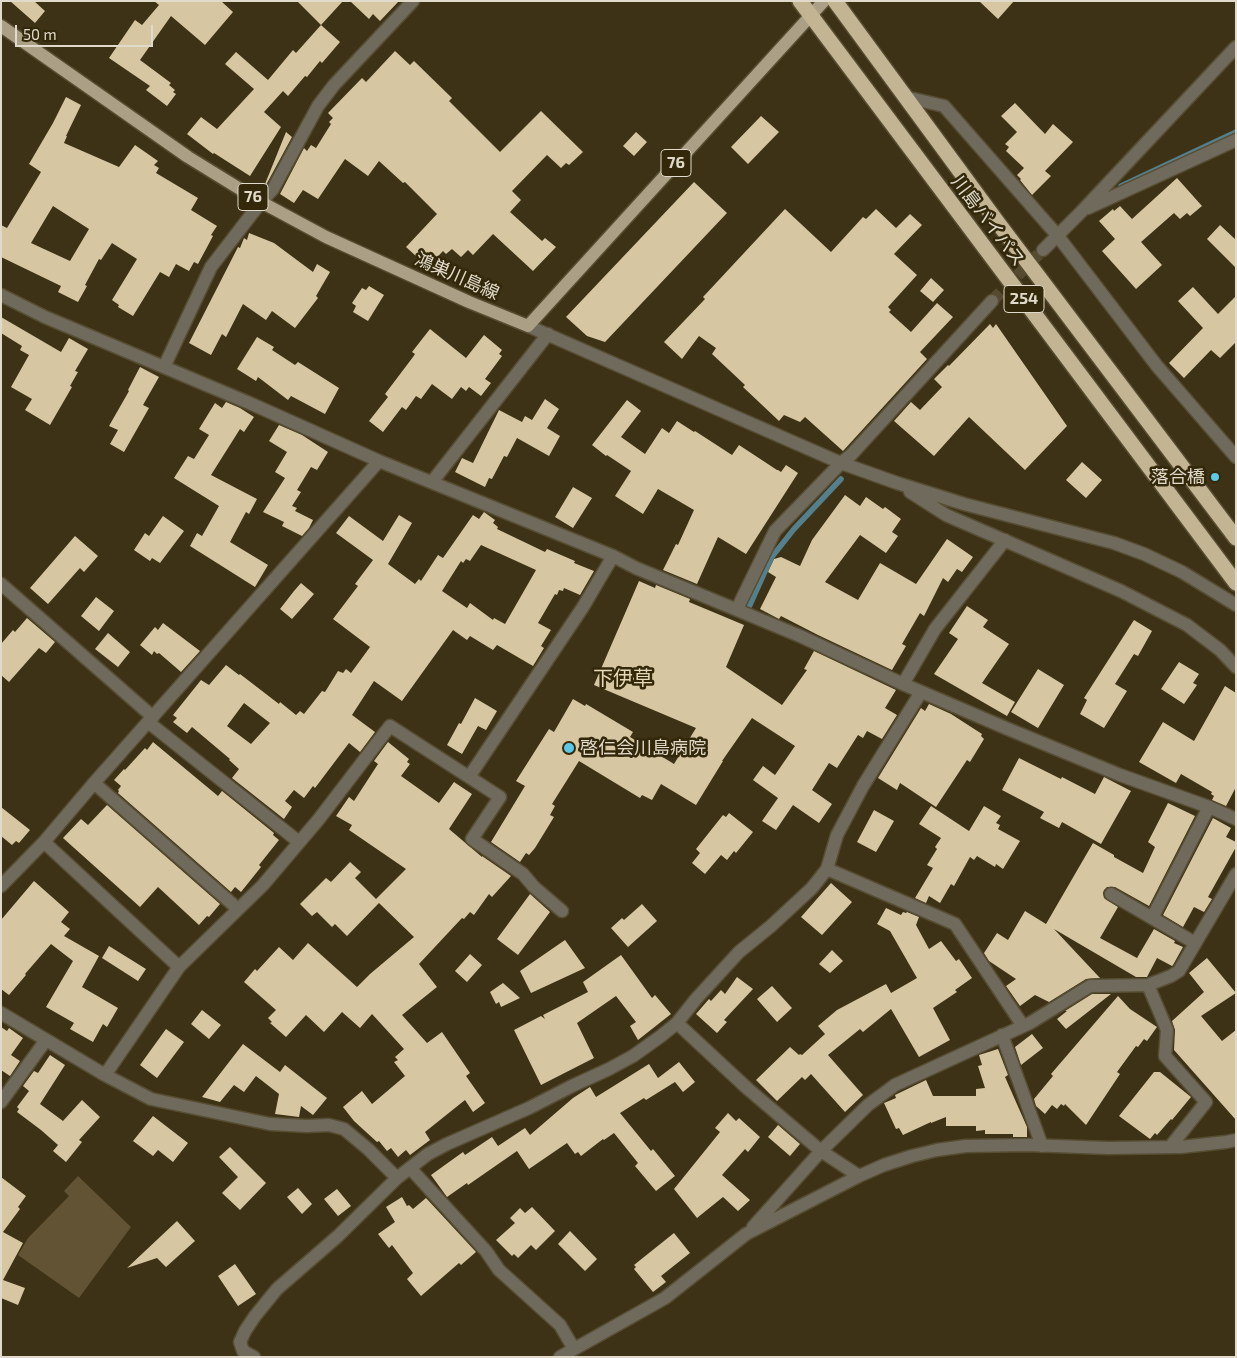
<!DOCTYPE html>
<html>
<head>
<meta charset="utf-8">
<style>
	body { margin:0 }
	#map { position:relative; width:1237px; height:1358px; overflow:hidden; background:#3d3215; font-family:"Exo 2",sans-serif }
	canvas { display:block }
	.frame { position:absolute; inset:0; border:2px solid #e1daca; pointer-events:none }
	.scale { position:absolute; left:15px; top:25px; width:138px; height:22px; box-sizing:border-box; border:2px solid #e1daca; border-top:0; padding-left:6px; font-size:15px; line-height:18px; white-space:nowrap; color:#e1daca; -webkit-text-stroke:4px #33280a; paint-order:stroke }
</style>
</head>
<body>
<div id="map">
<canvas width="1237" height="1358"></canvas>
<div class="frame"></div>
<div class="scale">50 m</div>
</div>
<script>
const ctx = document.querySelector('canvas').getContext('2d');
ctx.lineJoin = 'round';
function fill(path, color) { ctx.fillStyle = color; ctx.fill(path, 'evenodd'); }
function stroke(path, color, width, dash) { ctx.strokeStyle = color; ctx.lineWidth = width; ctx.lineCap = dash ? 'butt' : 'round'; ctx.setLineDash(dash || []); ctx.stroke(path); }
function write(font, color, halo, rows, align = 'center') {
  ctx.font = font + ' "Exo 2","Noto Sans JP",sans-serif'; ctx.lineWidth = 5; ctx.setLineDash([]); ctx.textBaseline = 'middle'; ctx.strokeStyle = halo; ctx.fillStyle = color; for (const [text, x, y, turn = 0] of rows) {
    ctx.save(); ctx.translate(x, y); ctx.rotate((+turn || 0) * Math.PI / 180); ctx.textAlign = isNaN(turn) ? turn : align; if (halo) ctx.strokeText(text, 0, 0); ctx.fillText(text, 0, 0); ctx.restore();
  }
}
fill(new Path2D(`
	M78,1176L131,1227L79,1298L18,1255L28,1238L69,1196L64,1191Z`), '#615333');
stroke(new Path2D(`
	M1121,186L1236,132
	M749,607L771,558L794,529L841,479`), '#54808d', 5.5);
fill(new Path2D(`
	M10,1H34L45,11L35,23Z
	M154,1H221L233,12L205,45L171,16L140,60L171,83L169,85L175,90L173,92L176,94L167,106L146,90L150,86L109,58L135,20L142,25L159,5Z
	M297,1H343L321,25Z
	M350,1H399L380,21L373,14L369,19Z
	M979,1H1014L998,19Z
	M321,25L340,42L322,63L320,61L307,77L305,76L288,96L283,91L264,112L281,127L250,176L214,153L213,154L187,134L201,117L217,129L254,89L225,64L236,52L268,80L293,50L296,53Z
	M395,51L410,65L414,61L452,98L449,101L500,152L541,111L583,152L569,165L566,163L561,168L547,155L512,191L521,200L510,212L542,241L545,238L556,247L533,271L493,234L473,255L468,250L461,257L452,249L446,254L443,251L428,267L406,247L437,214L405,182L403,183L379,161L368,176L345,159L318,199L303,190L294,203L280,194L304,148L307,151L311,145L316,148L331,124L329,122L333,118L328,113L362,78L366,82Z
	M66,97L81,105L66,136H67L64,143L119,167L135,145L158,161L154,165L159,168L156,173L198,198L191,210L217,226L211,235L213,236L198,264L194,262L189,271L176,264L169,277L160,272L133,316L118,307L119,305L112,300L137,259L112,243L101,260L99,259L85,285L87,286L78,302L58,292L61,286L1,257V225L7,228L41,172L29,164L53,123ZM53,206L89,229L70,261L31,243Z
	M1015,103L1045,134L1053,124L1073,142L1045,171L1051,176L1032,195L1020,180L1021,179L1017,175L1024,168L1006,151L1009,147L1005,144L1017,132L1001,116Z
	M761,116L779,132L748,164L731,147Z
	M286,132L292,137L266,185L265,184Z
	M636,132L647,142L634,156L623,146Z
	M1177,178L1202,206L1190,216L1187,213L1180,219L1174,213L1141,242L1162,265L1136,289L1102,251L1115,239L1099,221L1113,209L1114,211L1120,206L1132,219Z
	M694,182L727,213L605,342L587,336L566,317Z
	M785,209L831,252L863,217L866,219L876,209L896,228L910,214L922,225L894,254L917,275L888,307L891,310L889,312L911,332L937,303L953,317L920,352L927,359L843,451L805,417L800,422L784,415L779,421L743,387L745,385L712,354L716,348L699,336L682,359L664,342L705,299L703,297Z
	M1220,225L1236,240V268L1207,239Z
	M249,233L274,243L313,272L317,264L330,272L316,296L318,298L295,328L272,311L266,320L243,304L226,337L222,334L211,355L189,343L238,247L240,248L244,238L247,240Z
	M931,278L944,290L933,302L920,291Z
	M369,286L384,295L368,321L353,312L356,306L352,303L362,288L366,290Z
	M1193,287L1218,314L1236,296V342L1220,358L1211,350L1184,378L1169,363L1203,328L1178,301Z
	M1,317L61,352L69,338L88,349L75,371L78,372L70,386L72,387L50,425L25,410L32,399L11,387L29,355L20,350L22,346L1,333Z
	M990,324L993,328L996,324L1067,426L1025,470L969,417L934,456L894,421L911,402L920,410L942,387L934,379L948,365L949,366Z
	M430,329L466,358L484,335L502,350L499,354L502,356L485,379L491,383L481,396L469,387L466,391L461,387L452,399L432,384L421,399L416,396L406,410L402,407L383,432L369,421L388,397L385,394L413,357L415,354L412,352Z
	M257,337L274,347L272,350L295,365L298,362L339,388L325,414L291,396L288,400L258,377L256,381L237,369Z
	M140,367L159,377L143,405L149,408L124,452L110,444L118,430L109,426L129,391L128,390Z
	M545,399L559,409L547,428L560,436L549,456L517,438L507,457L504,456L492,479L489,478L485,487L455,472L462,458L473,463L499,410L522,422L525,416L532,420Z
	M627,400L641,411L621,437L645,454L662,428L669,433L677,421L694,432L695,431L732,455L739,445L777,470H778L781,472L786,465L798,473L746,554L718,537L697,584L663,570L676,544L678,545L694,510L658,489L643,514L615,496L631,471L607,455L606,456L592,445Z
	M226,402L240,408L254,417L244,432L240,429L211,475L257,499L249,514L246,512L230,542L268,565L255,587L190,546L197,533L202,536L219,506L174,478L188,456L194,459L209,435L199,429L215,403L222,408Z
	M279,425L302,435L328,452L317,470L311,467L297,490L301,492L292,506L297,508L295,511L313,520L309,528L302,536L282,526L284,522L263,512L285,478L275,472L287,452L269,441Z
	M1082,462L1102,480L1086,498L1066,480Z
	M573,487L592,498L573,528L555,517Z
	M845,495L860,506L866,497L883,509L885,507L901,519L892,532L898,536L886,553L860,535L825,582L858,600L880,563L916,584L947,539L973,557L962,572L957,569L948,582L943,578L924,616L920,613L902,644L906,646L892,670L818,635L781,616L779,619L760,609L776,577L768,572L774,559L781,557L800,566L812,540Z
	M484,512L495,520L493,523L498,527L497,529L545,552L547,549L575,561L574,563L594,571L580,595L564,588L563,591L559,590L557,595L555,594L538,623L551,630L541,646L544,648L533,666L497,645L493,650L470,636L467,640L453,630L402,701L374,681L352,715L375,732L360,752L349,743L315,788L313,786L304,798L294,790L285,801L292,807L284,819L232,778L239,769L229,760L230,759L192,727L187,733L173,722L177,718L173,715L201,680L209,685L226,665L239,675L240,674L279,704L280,702L296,715L300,711L304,714L322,691L325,692L338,671L343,673L346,669L351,673L370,647L333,619L358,586L355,584L373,560L336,533L349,516L383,541L399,515L412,523L388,564L415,584L419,579L421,581L438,555L443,558L473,515L479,519ZM481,545L536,570L505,624L494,618L493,620L470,603L467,608L442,591L461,561L463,563L466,559L470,561ZM244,703L270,723L251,744L227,726Z
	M163,516L184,531L160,563L152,558L150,561L134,550L145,533L149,536Z
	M75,536L98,556L84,572L80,568L48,604L30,588Z
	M639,581L655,588L656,585L690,599L689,602L744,625L726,667L782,705L807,670L804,669L814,651L896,690L885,708L897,715L882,739L867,731L863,738L858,735L837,768L829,763L812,790L832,804L819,823L793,805L776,830L762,821L778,798L753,780L763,766L775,775L795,746L752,718L722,761H723L696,805L661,784L652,800L642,795L640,798L579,761L552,804L555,806L550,815L554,817L535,848L529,855L526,853L520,862L491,842L525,786L516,781L549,729L554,732L573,699L585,706L586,704L633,732L630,737L674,764L696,728L594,685Z
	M301,583L314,594L292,619L280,609L294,591Z
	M96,597L114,611L99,631L81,616Z
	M967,606L988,620L983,627L1009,644L982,683L1015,702L1007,716L934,674L958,639L949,633Z
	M27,618L55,642L46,653L39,648L9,682L1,675V644L13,630L15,632Z
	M1134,620L1152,631L1138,656L1134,654L1115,684L1127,691L1104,728L1080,714L1087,700L1084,698Z
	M163,623L200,651L181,672L159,653L157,654L154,651L152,655L140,645L155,627L158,630Z
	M108,633L130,652L118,667L95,649Z
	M1179,662L1199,674L1193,683L1197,685L1184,704L1161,689Z
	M1038,669L1064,685L1038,728L1011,712Z
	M1225,686L1236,693V787L1226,806L1212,800L1214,796L1211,794L1212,792L1181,774L1176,783L1139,762L1163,722L1194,741Z
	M475,698L497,711L486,730L478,726L462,754L447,745L459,723L461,724Z
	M929,704L951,714L982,734L981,736L984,739L970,762L967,760L936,807L900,783L897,790L878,778L921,708L925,711Z
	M153,742L218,796L222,791L274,833L273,835L279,840L259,865L261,867L241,892L235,887L231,892L118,793L119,791L118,790L121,786L114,780L124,769L125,770L145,748L147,750Z
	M388,742L409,759L407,762L410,764L401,776L439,803L454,782L472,794L449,829L482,857V856L511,876L492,897L489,894L474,915L470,912L464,919L462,918L419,964L437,987L402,1015L427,1043L442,1032L470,1073L466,1076L485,1103L473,1112L465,1100L425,1132L430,1140L410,1155L406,1150L398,1157L391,1148L387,1151L379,1141L377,1142L354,1121L343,1107L362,1091L372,1104L405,1076L394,1062L398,1060L395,1057L404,1049L372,1014L360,1028L342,1012L324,1032L306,1015L286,1037L270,1023L272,1022L268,1018L276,1010L244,982L255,969L257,971L279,947L293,960L308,943L357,987L370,974L414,937L379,903L347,936L335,924L332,927L317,912L312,916L300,904L326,878L331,882L350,862L361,872L355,878L376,899L406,869L349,830L352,825L336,816L349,797L354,801L378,764L374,761Z
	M1019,758L1061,779L1062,777L1095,794L1104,777L1131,791L1101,844L1062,822L1059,828L1040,818L1044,812L1002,790Z
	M1168,803L1195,816L1149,906L1115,887H1107L1104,890L1103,893L1104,898L1118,907L1100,938L1137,958L1154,929L1175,941L1174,943L1183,947L1173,965L1172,966L1157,958L1147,977H1136L1054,929L1100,978L1086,979L1049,1002L1035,995L1020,1006L1006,986L1016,979L989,961L984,953L997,933L1008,940L1025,911L1046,924L1093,843L1114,855V857L1143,873L1155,847L1148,842Z
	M107,805L220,904L209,917L207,916L199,925L158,887L140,907L63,838L81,819L88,825Z
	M931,806L969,831L984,806L1001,816L996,823L1000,825L998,829L1020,841L1003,869L996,864L995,867L977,856L974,860L970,857L954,886L951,884L940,903L929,896L926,903L915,898L933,868L927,865L937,849L935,847L941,838L919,824Z
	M1,807L30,830L19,843L16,841L12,845L1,836Z
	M874,810L894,821L876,852L857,842Z
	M729,813L753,832L736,853L734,851L727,860L721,855L705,874L692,863L700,853L696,849L723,815L726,817Z
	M1213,818L1231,828L1226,837L1236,842V847L1208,897L1212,899L1204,912L1194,907L1183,927L1163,915Z
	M34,881L69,912L61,922L70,929L64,936L99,956L82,987L118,1008L107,1027L103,1024L93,1042L70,1029L74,1023L46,1007L73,961L51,944L25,974L26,975L9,995L1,989V920Z
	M831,883L852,902L822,935L801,917Z
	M530,894L550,912L518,955L497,939Z
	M642,904L657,921L628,947L611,928L622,918L624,920Z
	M886,908L901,915L903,912L906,913L907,912L919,917L916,925L929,949L941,941L956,961L959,959L972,978L955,990L957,992L933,1008L950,1040L919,1057L891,1009L863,1032L860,1029L828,1055L863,1095L845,1112L811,1074L805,1080L802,1077L777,1101L756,1080L790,1047L799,1055L800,1054L802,1055L825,1034L818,1026L837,1010L886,984L891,993L917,978L890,931L877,924Z
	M565,940L585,968L531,993L520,971Z
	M109,946L146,969L138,981L102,958Z
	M832,950L843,961L830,973L819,964Z
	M470,954L482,965L467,982L455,971Z
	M621,955L652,998L655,995L671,1014L638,1040L630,1026L636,1022L616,996L577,1023L594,1058L541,1085L514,1030L541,1016L545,1019L543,1015L588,992L583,982Z
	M1207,958L1236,993L1201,1016L1222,1041L1236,1030V1120L1174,1050L1175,1030L1172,1021L1204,992L1189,973Z
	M737,977L753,989L724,1020L727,1022L717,1033L696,1014L709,999L711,1001L721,990L725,994Z
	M503,983L520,998L501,1007L499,1002L496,1004L490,992Z
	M772,986L792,1008L777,1022L757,999Z
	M1092,994H1111L1066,1029L1057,1019L1067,1011H1065Z
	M1118,996L1130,1009L1157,1027L1147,1041L1144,1039L1138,1047L1136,1046L1117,1072L1120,1074L1086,1125L1065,1104L1064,1106L1061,1104L1057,1109L1052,1105L1045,1114L1036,1106L1034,1099L1053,1076L1051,1074Z
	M202,1010L221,1025L209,1039L191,1024Z
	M1,1027L7,1031L9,1028L23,1038L11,1055L20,1061L10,1076L1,1070Z
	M166,1029L184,1042L157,1078L140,1065Z
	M1032,1034L1043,1048L1021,1065L1015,1047Z
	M243,1044L280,1072L285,1065L327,1098L313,1115L301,1106L299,1117L275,1114L279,1094L256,1076L244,1092L234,1085L220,1102L202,1097Z
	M998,1049L1008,1075L1005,1077L1027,1127V1137H1013V1134H985V1130L976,1131V1126H946V1117L931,1123V1122L903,1135L899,1128L896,1129L884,1103L896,1098L895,1095L926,1080L933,1096H976V1089L985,1088L978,1066L982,1065L979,1055Z
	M50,1055L65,1065L40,1104L63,1121L82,1100L100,1117L79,1140L82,1142L66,1162L53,1151L58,1145L41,1130L17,1112L19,1109L17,1107L29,1091L23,1086L34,1071L38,1073Z
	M679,1062L695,1082L683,1092L675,1082L646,1100L644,1098L620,1113L651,1151L653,1149L675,1176L656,1191L635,1166L638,1163L614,1133L604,1140L603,1139L581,1156L578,1152L575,1154L567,1143L529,1169L517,1151L468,1185L467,1183L447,1197L431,1175L463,1152L465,1155L492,1137L498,1146L525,1128L530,1135L573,1098L590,1087L596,1097L649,1064L658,1078Z
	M1154,1072H1160L1191,1097L1172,1120L1171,1119L1157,1135L1155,1133L1150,1139L1119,1116Z
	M728,1113L736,1121L739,1118L760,1137L748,1152L745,1149L722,1175L750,1200L738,1211L723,1197L697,1218L674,1189L720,1132L715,1128Z
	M153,1116L188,1143L173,1162L158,1150L153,1156L133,1141Z
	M778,1125L800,1144L790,1156L768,1137Z
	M230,1147L266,1183L240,1210L222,1193L238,1177L219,1157Z
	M1,1177L26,1196L18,1207L20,1209L3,1232L23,1243L3,1280L25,1288L18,1305L1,1298Z
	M298,1188L312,1204L302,1214L287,1197Z
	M337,1189L351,1206L338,1216L324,1199Z
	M402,1197L407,1206L409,1205L413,1209L426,1198L476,1252L461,1265L459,1263L421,1296L407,1279L413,1273L392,1245L389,1248L378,1234L395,1222L386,1207Z
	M532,1207L555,1231L536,1250L531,1245L518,1258L514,1254L512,1256L496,1240L515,1223L510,1218L520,1208L525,1213Z
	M177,1221L195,1241L166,1267L157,1258L127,1268Z
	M570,1231L597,1259L585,1271L558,1244Z
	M674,1233L690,1253L661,1276L666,1282L653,1292L634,1269L636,1267L634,1265Z
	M235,1264L256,1294L238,1306L218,1276Z`), '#d6c7a2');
stroke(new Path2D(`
	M992,301L1043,250`), '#564b30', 12, [12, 6]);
const minor = new Path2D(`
	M905,97L944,106L1057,235L1157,366L1236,457
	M1088,208L1236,140
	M1043,250L1082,211L1236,47
	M1,295L45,317L254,405L379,461L613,556L636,568L800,636L903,684L1008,729L1120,775L1209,807L1236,819
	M528,326L841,463L897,483L964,504L1114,543L1144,554L1182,572L1236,605
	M164,367L211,267L261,202L273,189L318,106L334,85L413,1
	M432,482L548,334
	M910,492L946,515L1121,591L1187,625L1220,650L1236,667
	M1,584L153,717
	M737,609L775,531L841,463L851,455L992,301
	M903,684L935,629L1005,540
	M148,722L299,842
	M469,777L583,607L613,556
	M94,783L238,909
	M44,842L179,967
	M827,869L955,924L1023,1026
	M1,886L44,842L94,783L379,461
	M1111,894L1195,943
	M1152,918L1209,807
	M1148,985L1167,1030L1165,1056L1206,1102L1170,1147
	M1,1013L105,1075L151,1099L270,1124L307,1126L329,1125L344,1129L368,1149L397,1178
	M677,1023L748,1089L821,1151L859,1176
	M1002,1035L1042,1146
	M105,1075L179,967L263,885L319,819L390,726L500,797L472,839L523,874L534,887L562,911
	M1,1102L46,1040
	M410,1168L486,1251L499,1270L560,1325L574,1349
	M753,1227L821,1151L868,1105L895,1085L1030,1023L1090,986L1148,985L1171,976L1179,971L1236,874
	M254,1357L243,1351L240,1342L245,1331L255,1316L277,1289L338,1236L397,1178L428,1154L447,1144L529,1108L572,1086L609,1069L633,1056L661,1036L677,1023L696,999L739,952L771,926L812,888L827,869L837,835L863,786L921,692
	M560,1357L665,1298L746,1234L859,1176L884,1165L912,1156L937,1150L966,1146L1028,1145L1108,1148L1181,1147L1226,1142L1236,1140`);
const major = new Path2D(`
	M1,26L188,157L261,202L326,237L469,302L528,326L824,1`);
const highway = new Path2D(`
	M800,1L1236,583
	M835,1L998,223L1236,538`);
stroke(minor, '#574d32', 15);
stroke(major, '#574d32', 15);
stroke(highway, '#574d32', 18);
stroke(minor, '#706a5d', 12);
stroke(major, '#aba085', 12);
stroke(highway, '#c3b594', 15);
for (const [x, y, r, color] of [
	[1215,477,5,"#5ac8e6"],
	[569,748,6,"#5ac8e6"]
]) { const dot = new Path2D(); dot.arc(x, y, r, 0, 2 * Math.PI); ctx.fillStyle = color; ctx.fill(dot); stroke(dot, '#33280a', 2); }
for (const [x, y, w] of [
	[676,163,30],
	[253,197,30],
	[1024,299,40]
]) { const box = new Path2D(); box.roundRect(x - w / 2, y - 13.5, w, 27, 4); ctx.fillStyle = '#33280a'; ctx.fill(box); stroke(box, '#e1daca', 1); }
write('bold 16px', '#e1daca', null, [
	["76",676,163],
	["76",253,197],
	["254",1024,299]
]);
write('18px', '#e1daca', '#33280a', [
	["川島バイパス",988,221,53],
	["鴻巣川島線",457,276,24]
]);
write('18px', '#e1daca', '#33280a', [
	["落合橋",1205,477],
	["啓仁会川島病院",580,748,"left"]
], 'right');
write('20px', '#e7d9b8', '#33280a', [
	["下伊草",623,678]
]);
</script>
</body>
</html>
